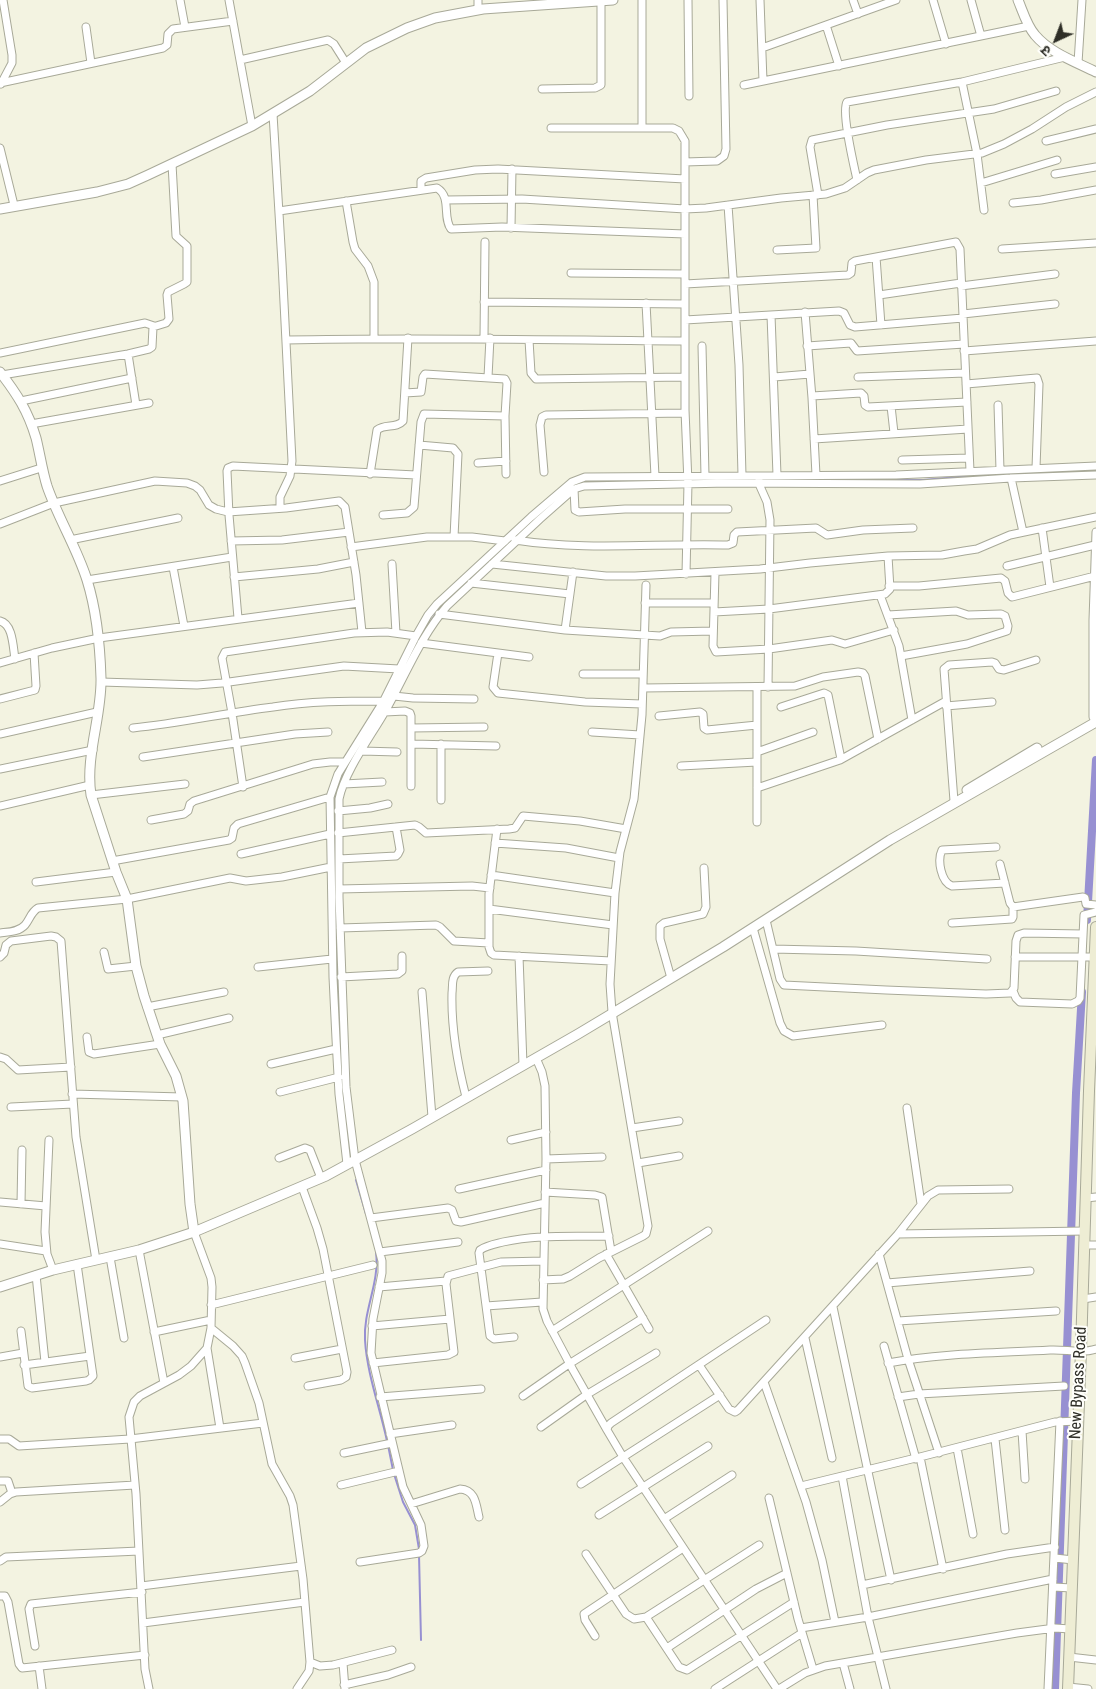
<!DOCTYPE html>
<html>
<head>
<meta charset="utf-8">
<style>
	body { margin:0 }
	#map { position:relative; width:1096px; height:1689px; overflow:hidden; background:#f3f3e1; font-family:"Roboto Condensed","Noto Sans Devanagari",sans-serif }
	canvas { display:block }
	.north { position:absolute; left:1031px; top:15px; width:50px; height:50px; -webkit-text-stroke:4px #fffffb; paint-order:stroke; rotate:223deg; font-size:14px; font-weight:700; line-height:20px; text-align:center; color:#2e2e27 }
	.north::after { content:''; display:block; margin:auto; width:18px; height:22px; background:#2e2e27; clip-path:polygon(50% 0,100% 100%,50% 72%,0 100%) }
</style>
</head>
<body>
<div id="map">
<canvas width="1096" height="1689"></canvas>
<div class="north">उ</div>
</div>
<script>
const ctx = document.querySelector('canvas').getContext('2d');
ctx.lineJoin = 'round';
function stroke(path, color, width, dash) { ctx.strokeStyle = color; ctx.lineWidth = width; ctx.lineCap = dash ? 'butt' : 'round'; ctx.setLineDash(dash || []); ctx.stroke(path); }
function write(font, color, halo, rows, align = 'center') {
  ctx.font = font + ' "Roboto Condensed",sans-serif'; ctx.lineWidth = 4; ctx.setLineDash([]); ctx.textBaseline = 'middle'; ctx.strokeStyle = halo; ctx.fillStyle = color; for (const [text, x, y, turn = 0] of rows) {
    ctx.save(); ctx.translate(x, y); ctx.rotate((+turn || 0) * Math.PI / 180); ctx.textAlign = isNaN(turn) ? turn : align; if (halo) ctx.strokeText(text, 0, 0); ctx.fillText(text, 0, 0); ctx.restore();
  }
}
stroke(new Path2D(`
	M874,480H923L994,474L1089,472
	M584,483L686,480
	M420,638L439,609L512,540
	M404,669L411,655
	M334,836L336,790L344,775
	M334,846L336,888
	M337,946L338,1010L341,1051
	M346,1113L349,1148
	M356,1180L366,1214
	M376,1252C380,1282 363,1311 365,1340C367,1374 380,1408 387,1441
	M388,1445L393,1470
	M394,1474L403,1502L415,1525L419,1549
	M419,1555L421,1640`), '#9790d2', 2);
stroke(new Path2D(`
	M1087,920L1096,760
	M1055,1689L1076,1093L1082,992`), '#9790d2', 8);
const minor = new Path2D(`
	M180,0L185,27
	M229,0L252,126
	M478,0V10
	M642,0V128
	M688,0L689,96
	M760,0L763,81
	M853,0L858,14
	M933,0L946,44
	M971,0L981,36
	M826,25L839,66
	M86,27L91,63
	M762,48L896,0
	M240,60L328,40L334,44L346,63
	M1078,63L1082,0
	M962,82L977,154L984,210
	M0,83L163,48L167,45L168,34L173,29L233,21
	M1,84L12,63V55L3,0
	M744,85L1029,26
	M542,89L595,88L601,85V1
	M273,114L282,263L292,461L290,476L280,497V508
	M551,128H673L679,131L685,141V410L688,483L686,574
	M1046,141L1096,129
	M0,148L14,205
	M685,162L717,161L724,156L726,149L723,0
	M1055,174L1096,167
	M857,180C854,166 841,111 847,102L962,82L1065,57
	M981,183L1057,160
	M421,190V181L426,178L475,170L498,169L685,179
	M818,195L810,147L812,140L887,125L994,109L1056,91
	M446,200L522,199L685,209L706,208L781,198L826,194L845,188L867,173L874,170L926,160L982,153L1004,144L1032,129L1066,107L1096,92
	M346,201L353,242L355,249L368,266L374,282V338
	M1013,203L1041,200L1096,190
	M728,205L739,365L742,475
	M279,211L437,188C452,197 442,217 451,229L502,227L685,234
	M511,228L512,169
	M1002,249L1096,243
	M777,250L816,248L813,195
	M876,257L881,325
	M571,273L685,274
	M685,284L848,275L851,273L852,263L855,261L956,242L960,249L970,471
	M961,286L1055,274
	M879,295L961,283
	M484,302L685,304
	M646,303L655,476
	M805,312L812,398L816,475
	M963,314L1055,304
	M771,315L777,475
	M685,320L839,311L844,313L850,325L855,327L963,318
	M484,338L485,242
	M286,340C419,337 552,340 685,341
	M529,340L531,373L536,379L685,377
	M702,346L705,476
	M807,346L851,343L857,351L964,344
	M964,351L1096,341
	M0,353L145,323L154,326
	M128,354L136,405
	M2,375L128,354L149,349L152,347L153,327L166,323L169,319L167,295L168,292L184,284L187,282V246L176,236L172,164
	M488,377L490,338
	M774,377L810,374
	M858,377L965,373
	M966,384L1037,378L1039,384L1036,468
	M405,393L421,392L423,377L425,374L505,379L507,383L505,416L506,474
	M812,396L861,393L864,396L865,405L868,407L967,402
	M21,401L132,378
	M998,405L1000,470
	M891,406L894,433
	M31,424L149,403
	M814,439L968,429
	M419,445L453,448L458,454L454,537
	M902,460L969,458
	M478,463L506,461
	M544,472L540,425L542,417L546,415L685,413
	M370,474L377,430C385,423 396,429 403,421L408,338
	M1011,478L1023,532
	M759,480V484L767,502L770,520L768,687
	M0,481L41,468
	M574,489L575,510L579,512L625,509H728
	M383,515L407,513L414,507L421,422L424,414L505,416
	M0,524L54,503L155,481L187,483L195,486L200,490L209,505L216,509L228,512L286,508L339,501L345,507L356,575L362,632
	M1042,528L1050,587
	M70,540L178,518
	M515,540C585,551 657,543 728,545L733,543L734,535L737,532L816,528L827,535L863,530L913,528
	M231,541L282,540L349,532
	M351,547L427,537H472L505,541
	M392,564L396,633
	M492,564L606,576H635L760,569L810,563L888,556L942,555L964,551L977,549L1010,535L1096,517
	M1007,566L1095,545
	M173,567L184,626
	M715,573L713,646L716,652L769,649L832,640L845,644L894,630
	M234,577L318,569L354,562
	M87,580L232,557
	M471,583L570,594
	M889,586H919L1001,578L1005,581L1008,593L1012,597L1095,576
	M880,595L899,646L912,720
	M645,603H714
	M714,612L769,609L885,594L890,589L888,556
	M439,614L565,630L660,636L671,632L713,631
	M888,615L956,611L968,615L1001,614L1005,616L1008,626L1007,631L967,644L901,656
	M238,618L229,515L227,471L228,468L233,466L416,475
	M0,621C13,624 13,647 15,659
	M565,630L573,572
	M421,643L529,657
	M498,653L493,687L498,693L585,702L642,704
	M0,663L52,648L99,638L359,603
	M583,674H643
	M101,682L197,685L222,683L344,666L399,669
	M643,688L795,686L823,677L858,672L863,673L865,676L878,739
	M394,696L413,698L474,699
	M0,699L35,690L36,686L34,653
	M946,706L992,702
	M781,707L824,693L828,695L841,759
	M385,712L405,711L410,713L411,716V786
	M659,716L700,712L703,714L704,728L707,730L757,725
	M1093,717V620L1096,532
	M133,728C180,723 226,713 273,707C309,701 347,701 384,701
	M411,728L484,727
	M592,732L640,735
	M0,734L97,712
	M412,744L496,746
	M362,751L397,752
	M757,752L813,732
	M143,757L295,734L328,732
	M681,766L757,762
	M0,769L93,750
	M344,784L382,782
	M243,787L232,713L222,658L225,652L354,633L387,632L416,636
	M757,788L840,760L946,701
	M91,795L185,784
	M441,800V744
	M954,801L944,669L949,665L992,662L995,663L999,669L1004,670L1036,660
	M0,806L90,785
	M338,811L370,808L388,804
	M151,820L184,814L188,811L190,804L194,801L313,764L330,762H345
	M757,822V687
	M497,829L489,894V947L491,953L494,955L611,961
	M338,833L415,825L419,827L426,833L509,829L515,828L523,816L580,821L626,829
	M495,843L566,848L619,858
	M996,847L942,850C937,860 941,882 952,886L1005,883
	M241,854L330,834
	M339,859L396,856L398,854L400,850L396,827
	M112,861L229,840L232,838L234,828L238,824L330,797
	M1000,864L1010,903L1013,907L1083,897L1085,898L1086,904L1096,905
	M491,875L615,893
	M36,882L116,872
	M339,889L472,886L490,888
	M489,909L613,925
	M766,920L780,979L784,985L886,990L986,994L1010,993L1014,988L1016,941L1018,935L1024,933L1083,934
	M952,923L1012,919L1013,917V907
	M340,928L436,925L440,927L454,941L489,943
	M753,928L780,1023L784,1031L793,1036L882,1025
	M0,933C8,932 19,932 25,925C30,919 31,912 38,908L127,899L230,878L246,881L282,877L331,867
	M773,949L856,951L987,959
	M104,952L108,969L136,966
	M519,956L523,1065
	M0,957L4,953L6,945L11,941L51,936L56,937L61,941L76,1137L96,1260
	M1015,957H1095
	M258,967L332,959
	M341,977L398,974L402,971V956
	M671,978L660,939V926L664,923L703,914L706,907L704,868
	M1013,991L1016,998L1020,1002L1072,1004L1078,1001L1080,998L1084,915L1096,912
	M422,992L432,1117
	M147,1007L224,992
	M157,1035L229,1018
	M87,1037L89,1052L94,1054L160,1044
	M0,1057L6,1059L18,1070L71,1067
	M536,1058L542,1072L545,1086L546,1159L543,1309L547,1321L573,1370L607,1430
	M271,1064L336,1049
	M280,1092L339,1077
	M72,1094L182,1097
	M466,1097C457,1062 451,1029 452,993C453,985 451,977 458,972L488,971
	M11,1107L73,1104
	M907,1108L921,1204
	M632,1128L679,1121
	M49,1140L45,1232L47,1254L53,1270
	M511,1140L546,1132
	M279,1158L305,1148L310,1150L321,1178
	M546,1159L602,1157
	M638,1163L679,1156
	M347,1164L339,1094L336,1039L333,977L330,797L338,774L383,702L416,636L428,615L437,604L531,517L572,482L585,477L896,475L1096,466
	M302,1187L317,1228L323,1249L347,1372L346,1377L341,1380L308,1386
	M459,1189L546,1170
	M545,1192L595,1195L602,1197L611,1251
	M1086,1198L1096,1197
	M0,1202L46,1206
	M21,1204L22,1150
	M371,1218L448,1208L452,1210L456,1221L461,1222L545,1203
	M898,1234L928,1196L938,1190L1009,1189
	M0,1244L46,1251
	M1084,1245H1096
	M139,1250L164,1383
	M380,1252L458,1242
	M606,1254L649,1329
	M879,1254L908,1359L939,1453
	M110,1257L124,1338
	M36,1275L45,1362
	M543,1280L563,1279L570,1276L599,1258L643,1236L646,1234L648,1226L612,1012L610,984L615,893L620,852L634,799L642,715L646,585
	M887,1283L1030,1271
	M379,1287L446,1281
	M1083,1299L1096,1297
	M211,1305L373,1265
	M486,1306L542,1302
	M833,1307L891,1580
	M766,1320L611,1423L608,1426L607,1430L623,1457L777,1689
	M898,1321L1056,1311
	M372,1326L450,1319
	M211,1328L233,1346L242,1356L245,1363L259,1403L272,1464L290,1496L293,1505L303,1579L310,1662L309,1671L297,1689
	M21,1331L28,1386L32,1388L86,1381L89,1380L93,1376L77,1264
	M552,1331L708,1231
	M154,1332L211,1320
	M514,1337L494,1339L490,1336L479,1253L480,1250C487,1245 495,1244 503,1242C538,1234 573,1237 609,1236
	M805,1338L832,1458
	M884,1346L916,1459
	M207,1348L220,1428
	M0,1357L23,1353
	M295,1358L342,1349
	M373,1363L448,1355L454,1352L446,1284L448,1276L501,1262L544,1261
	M888,1363C941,1353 997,1353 1050,1350C1065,1349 1082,1354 1096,1349
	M24,1365L90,1356
	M699,1365L729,1409L735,1412L738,1410L898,1234L1085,1231
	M764,1382L806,1502L822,1560L835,1622
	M523,1396L569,1364L643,1318
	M380,1397L481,1389
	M898,1397L919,1394L1064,1386
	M541,1427L586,1395L656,1353
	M1022,1431L1025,1479
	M390,1434L452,1425
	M0,1439H9L19,1446L51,1444L130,1439L263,1423
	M995,1439L1005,1530
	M957,1448L973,1534
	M344,1453L392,1443
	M920,1457L943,1569
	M842,1476L868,1617L886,1689
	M0,1481H8L12,1493
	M581,1484L720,1395
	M341,1485L399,1471
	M801,1486L920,1457L1055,1422L1078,1421
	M769,1498L798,1619L813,1669
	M0,1502L10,1494L16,1492L135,1485
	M411,1504L460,1489C476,1490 476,1505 479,1517
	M599,1515L708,1446
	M664,1519L732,1475
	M586,1554L626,1614L634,1619L646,1617L759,1545
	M1055,1558L1073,1560
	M0,1561L6,1557L139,1551
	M360,1562L419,1553L422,1551L424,1546L421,1525L403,1487L371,1353L373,1319L382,1273V1261L355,1160L346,1087L339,897V799C345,770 372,735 387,708C406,674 421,636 447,606L540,519L574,489L584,486L729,483L920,484L1011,478L1096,475
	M862,1585L1007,1554L1055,1547
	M141,1586L301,1566
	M1053,1587L1072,1588
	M0,1596H5L8,1602L19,1664L22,1668L145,1655
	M646,1617L679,1667L687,1670L794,1602
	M143,1623L305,1602
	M801,1628L868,1617L1053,1579
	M595,1636L585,1620L584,1614L683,1548
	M35,1646L29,1609L31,1604L142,1592
	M667,1648L756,1589L787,1573
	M1069,1657L1096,1660
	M310,1662L320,1666L333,1665L392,1650
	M343,1663L345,1689
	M843,1663L850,1689
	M39,1666L42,1689
	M344,1685L388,1675L411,1667
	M1068,1687L1088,1689
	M149,1689L145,1669L136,1494L129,1417L134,1402L140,1396L179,1375L191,1366L207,1348L211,1328L212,1287L211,1278L194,1232
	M715,1689L802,1633
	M779,1689L805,1673L825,1666L1017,1633L1055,1628L1070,1629
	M1048,1689L1060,1421`);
const tertiary = new Path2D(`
	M1018,0C1023,12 1027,26 1035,35C1050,53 1076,62 1096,72
	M0,209L97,192L128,184L148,175L252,126L310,91L366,48L407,28L435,18L483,9L613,0
	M0,372C17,394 28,411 36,438C40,454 42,470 47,486C58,518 77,548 87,580C97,612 100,645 101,678C102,716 85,756 91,795L116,872L127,899L136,966L144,996L160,1044L176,1076L183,1101L190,1204L194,1232
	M967,790L1037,748
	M0,1287L53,1270L139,1250L194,1232L326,1176L412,1129L578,1034L723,947L890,840L1096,722`);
const secondary = new Path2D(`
	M1068,1689L1081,1350L1089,1091L1096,927`);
stroke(minor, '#a8a998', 9);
stroke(tertiary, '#a8a998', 11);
stroke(secondary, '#a8a998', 12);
stroke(minor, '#fff', 7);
stroke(tertiary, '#fff', 9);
stroke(secondary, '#eeedd4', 10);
write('16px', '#2e2e27', '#fffffb', [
	["New Bypass Road",1079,1383,-87]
]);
</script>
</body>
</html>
